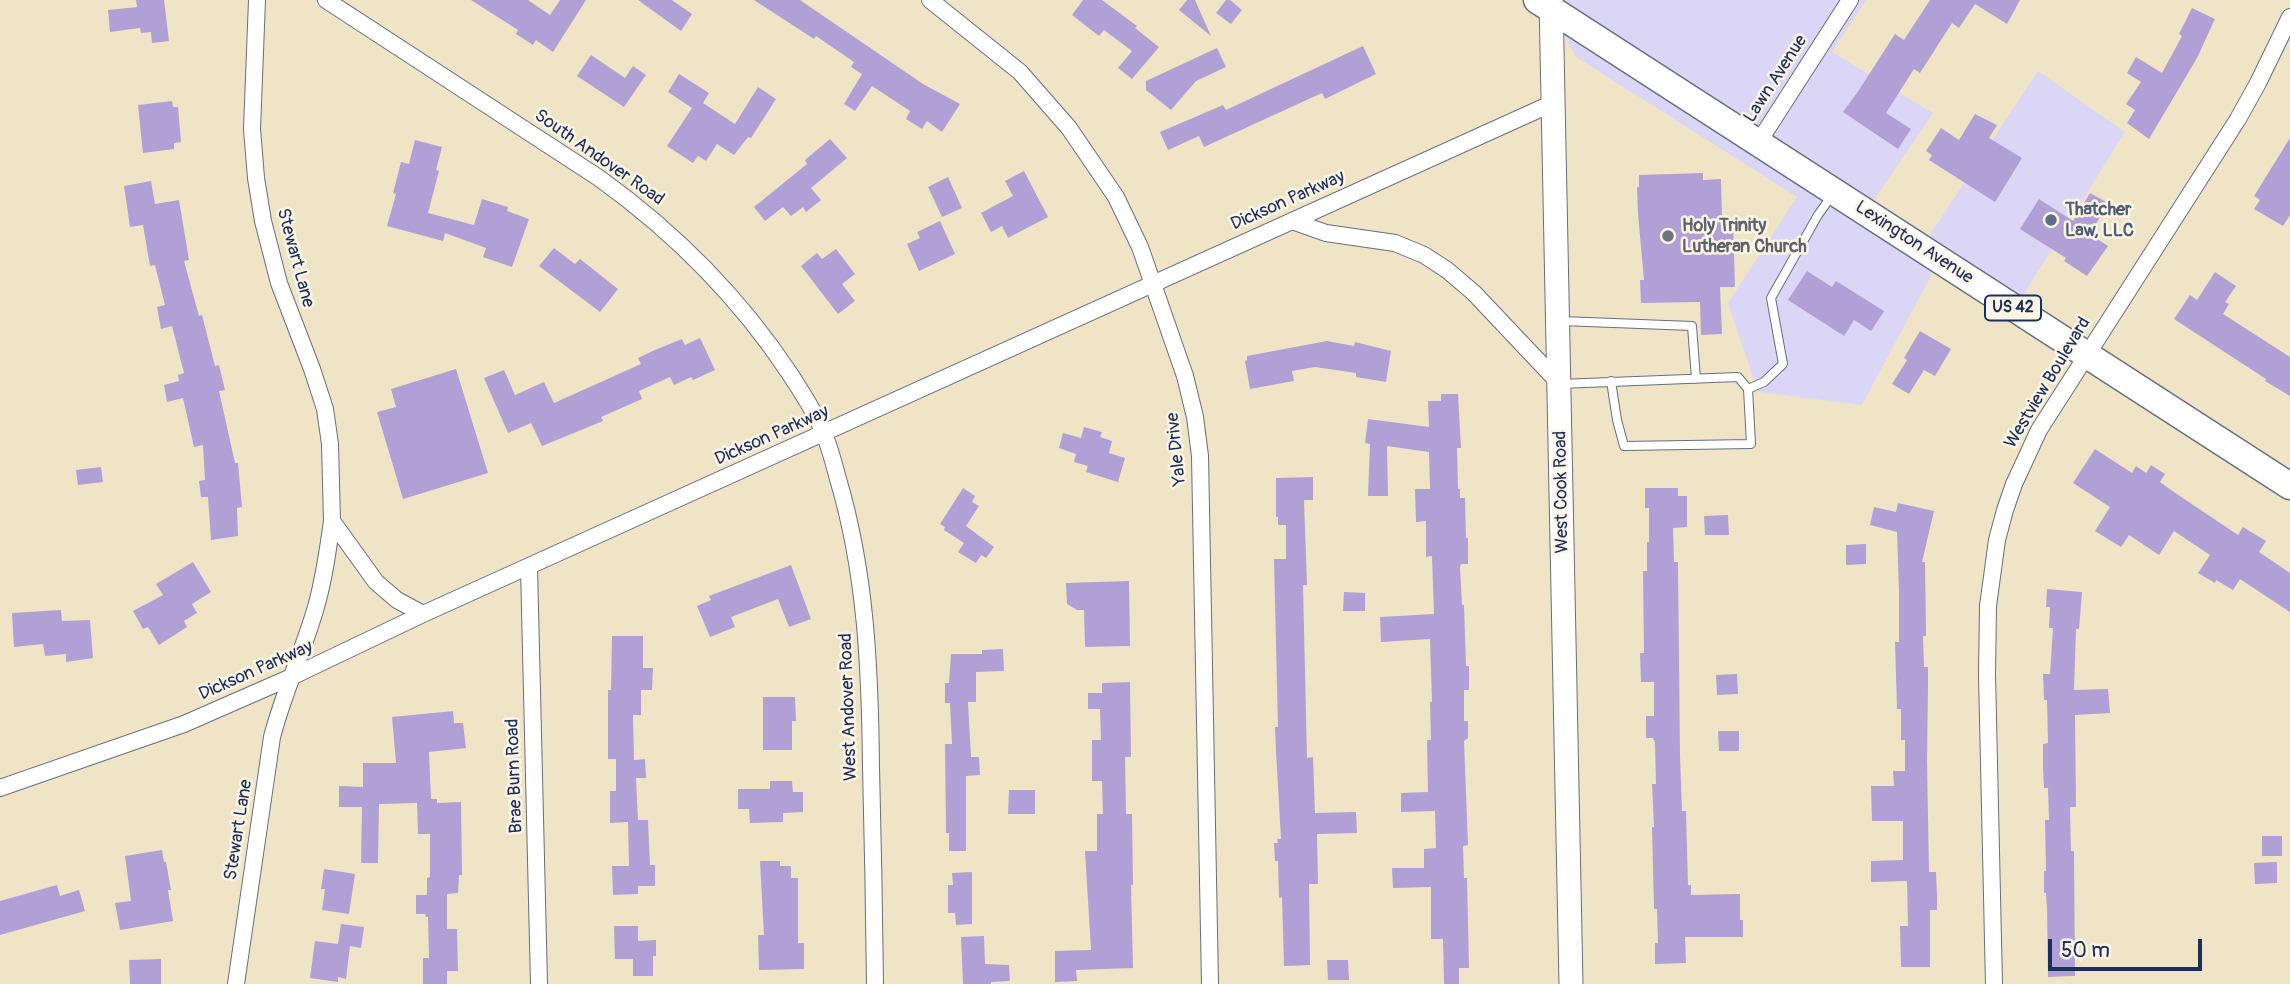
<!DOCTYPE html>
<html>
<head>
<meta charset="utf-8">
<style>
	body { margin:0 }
	#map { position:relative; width:2290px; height:984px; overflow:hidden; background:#f0e4c6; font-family:Pangolin,sans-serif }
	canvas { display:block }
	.scale { position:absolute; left:2048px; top:939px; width:154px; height:32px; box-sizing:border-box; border:4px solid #1b2f5e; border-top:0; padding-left:9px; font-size:21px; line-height:24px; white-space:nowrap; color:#1b2f5e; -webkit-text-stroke:5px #fcf5e5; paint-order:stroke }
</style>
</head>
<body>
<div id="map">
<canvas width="2290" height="984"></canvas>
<div class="scale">50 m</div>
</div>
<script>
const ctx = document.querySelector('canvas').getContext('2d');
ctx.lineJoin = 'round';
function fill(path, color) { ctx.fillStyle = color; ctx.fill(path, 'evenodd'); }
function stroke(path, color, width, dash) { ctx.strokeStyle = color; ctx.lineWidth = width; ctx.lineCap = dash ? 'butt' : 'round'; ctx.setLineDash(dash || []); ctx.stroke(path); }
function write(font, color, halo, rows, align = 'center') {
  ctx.font = font + ' Pangolin,sans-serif'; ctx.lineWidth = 5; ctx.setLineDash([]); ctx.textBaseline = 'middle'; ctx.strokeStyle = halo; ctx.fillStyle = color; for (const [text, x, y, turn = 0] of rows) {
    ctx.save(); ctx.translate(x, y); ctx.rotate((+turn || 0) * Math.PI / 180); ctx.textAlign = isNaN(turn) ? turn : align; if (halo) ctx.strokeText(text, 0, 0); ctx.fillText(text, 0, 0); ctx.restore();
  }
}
fill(new Path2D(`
	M1538,0H1866L1832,52L1933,113L1874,200L1929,236L2038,71L2125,132L2014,310L1938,263L1862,405L1758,392L1728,303L1797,197L1576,57L1551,9Z`), '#dcd6f6');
fill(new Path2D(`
	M136,0H164L169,41L152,43L151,32L141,33L140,28L110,32L108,10L137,7Z
	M471,0H528L550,15L560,0H586L553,52L536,40L533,45L516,34L518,30Z
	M638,0H672L692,14L681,31Z
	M754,0H800L923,84L960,104L942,132L927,121L922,129L906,119L910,111L872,86L855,111L844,104L862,74L851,67L854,62L816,36L814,39Z
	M1083,0H1102L1137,26L1135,28L1159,47L1132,79L1118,68L1132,51L1104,30L1099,36L1072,15Z
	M1187,0H1195L1211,36L1179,10Z
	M1226,0H1230L1242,10L1231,24L1216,13Z
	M1930,0H2020L2007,24L1975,4L1959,28L1952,23L1920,73L1914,69L1886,113L1911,129L1898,149L1843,112L1857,93L1895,34L1904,40Z
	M2192,8L2215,19L2197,58L2149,139L2127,123L2135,110L2126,104L2141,82L2127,73L2136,57L2162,73L2182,36L2179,34Z
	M1363,46L1376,74L1325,99L1322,93L1204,147L1199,136L1168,150L1160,132L1223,105L1226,110Z
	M1217,48L1226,67L1196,81L1171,110L1146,90V81Z
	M591,55L625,78L633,66L646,75L624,107L577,76Z
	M679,74L709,93L703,103L735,124L758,87L776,99L751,138L748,137L734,155L717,144L706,161L698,156L693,163L667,146L692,108L668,92Z
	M172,101L173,107H178L181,142L174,143V149L143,153L138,105Z
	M1975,114L1997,125L1989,138L2022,158L1995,202L1929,160L1932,155L1926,151L1941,128L1959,140Z
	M2290,138V215L2283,226L2254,209L2260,200L2254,196Z
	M830,139L847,158L811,188L821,200L806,212L803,207L791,216L783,207L765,221L754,207L807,164L805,160Z
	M415,140L442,147L436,170L439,171L428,213L474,225L482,199L508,207L507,211L529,219L512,267L483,257L486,248L445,233L443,241L387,226L396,194L393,193L401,162L409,164Z
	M1024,171L1048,217L1008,238L1002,226L991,232L981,213L1013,196L1005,181Z
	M1703,173V180L1721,179L1722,219H1733L1735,287H1720L1722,334L1701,335L1700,302L1641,303L1640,280H1644L1638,214L1637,187H1639V175Z
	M948,177L962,208L942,217L928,187Z
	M151,181L155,204L179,200L189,260L184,261L199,316L202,315L215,366L219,365L225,390L219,391L235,463H238L242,507L237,508L238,536L211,540L208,497H201L199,481L205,480L203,445L194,447L183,398L167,402L164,385L179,381L178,375L184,373L172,326L161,329L157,307L165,305L155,265L150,266L143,225L130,227L124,186Z
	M2090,193L2108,203L2093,229L2099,234L2096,238L2108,246L2087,276L2064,261L2066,258L2020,229L2039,199L2073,221Z
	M940,221L955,254L919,271L907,244L920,238L917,232Z
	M554,248L575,264L580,259L618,289L600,312L539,266Z
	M836,249L855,274L842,284L855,301L838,314L801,266L817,253L822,259Z
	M1807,271L1832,287L1836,281L1884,311L1871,331L1854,320L1844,336L1788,300Z
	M2215,272L2236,286L2225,302L2229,304L2223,314L2290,357V396L2265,381L2266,379L2174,319L2190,295L2197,300Z
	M1920,331L1951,349L1935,376L1924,370L1909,394L1892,384L1907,360L1904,358Z
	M700,338L715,370L693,380L691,377L674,385L670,377L639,391L642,399L601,417L603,421L542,446L531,423L508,433L484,378L504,370L515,395L544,382L554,403L641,364L638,358L655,350L682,339L685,345Z
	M1327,341L1354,346L1355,342L1391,351L1386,382L1356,377V373L1315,367L1292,371L1294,381L1250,389L1245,361L1247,360V356Z
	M456,369L488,473L403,499L377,412L396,407L391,389Z
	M1441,394H1458L1461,448H1457L1458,489H1460V498H1465L1466,538H1468V564H1461L1460,567L1462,605H1464L1466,666H1469V690H1464V721H1468V738L1464,741L1468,845L1463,846L1464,878H1467L1469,968H1459V984H1444L1443,939H1431V887L1393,888L1392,868H1424V849L1436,848L1435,811L1401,812V793L1428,792L1427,740H1431L1430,702H1432L1430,639L1381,642L1380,617L1434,614L1432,556L1426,557V521L1416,522L1415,489H1430L1429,452L1387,446L1388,496H1368L1370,444L1365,443L1368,419L1429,427L1428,401H1441Z
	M1084,427L1102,432L1100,437L1112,441L1109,453L1125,458L1118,482L1086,472L1088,466L1074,462L1076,454L1059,448L1063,433L1081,438Z
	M2095,449L2132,473L2136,466L2146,473L2151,465L2165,474L2160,482L2168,488L2238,535L2243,527L2266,541L2259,552L2290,573V612L2240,579L2233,590L2216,580L2215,583L2198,573L2210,555L2174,531L2159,555L2129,535L2121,547L2095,531L2110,507L2073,483Z
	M101,467L103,482L78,485L76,470Z
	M1313,477V500H1304L1307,585H1303L1307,758L1313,757L1315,813L1356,812L1357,833L1317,834L1318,884H1309L1310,965L1284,966L1282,897L1279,898L1278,861H1275L1274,843H1278L1277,839H1281L1276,751L1275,727H1278L1274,559H1286V525H1278V517H1276V478Z
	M963,488L975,496L972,502L979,506L966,526L994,547L986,558L981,555L976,563L958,552L964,543L944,530L945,527L940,524Z
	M1645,488H1678V496H1687V527L1673,528L1674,562H1678L1680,756L1682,811H1686L1688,885H1691V895L1740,894V920H1743V937H1685L1686,963L1655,964V943H1658L1657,909H1654L1652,827H1654L1652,784H1656L1655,743L1653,738H1646V716H1654V682H1641L1640,653H1644L1643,571H1647V542H1649V508H1645Z
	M1898,503L1934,511L1922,562H1925L1926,636H1923L1924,667H1928V688L1927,761L1929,872H1936L1937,896V910H1930V967H1901L1900,926H1908L1907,881L1871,882V861L1903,860V821H1872L1871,786H1894L1893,771H1905V740H1901V709H1897L1895,642H1899V592L1897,532L1870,525L1874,507L1896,512Z
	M1728,515L1729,535H1705L1704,516Z
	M1866,544V564L1846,565V545Z
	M193,562L211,592L192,604L197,613L184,621L187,627L159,645L148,627L143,629L133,611L163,595L156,584Z
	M791,565L811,619L789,627L778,599L731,617L735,627L710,637L697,606L711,600L709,596Z
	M1129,581L1130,646L1085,647L1084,610H1077L1067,604L1066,583Z
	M2047,589L2082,592L2079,629H2076L2074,690L2108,689L2110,713L2075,715L2076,807H2070L2071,851H2074L2075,976L2048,977L2047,909L2046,893H2044V871H2046L2045,820H2049L2048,788H2044L2043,767V744L2048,743L2047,700H2044L2043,674H2050L2053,628H2049L2050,607H2046Z
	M1344,592L1365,593V611H1343Z
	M61,610L62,621L90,620L93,658L66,662V654L45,656L43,644L14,647L12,613Z
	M612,636H643V668H653L652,690H641V715H633L634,760L645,759L646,778H636L638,820H648L650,865H655V886H638V894L613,895L612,866H629L628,822L610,823V791H616V759H608V690H611Z
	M1003,649L1004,671L976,672V702H968L971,757H979L980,775L966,776V851H949V833H946L945,744H952L950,703H945V683H949L951,654H982V650Z
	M1737,674L1738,694L1717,695L1716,675Z
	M1130,682L1131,757H1125L1126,814H1132L1133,885H1131L1133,968L1076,970L1077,981L1055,982V951L1091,950L1085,851H1097V814H1103L1102,781H1092V740H1101L1100,709H1088V693H1102V683Z
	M763,697H795L796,721H792V750H763Z
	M453,711L454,723H463L466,748L429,752L431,799H437V803L461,802L462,875H459L458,893L447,894V929H457L458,971H447V984H423V958H429L428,917H426L425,914H416V895H427V878L430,877V834H418L417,803L379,804L378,863H361L362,807H339V786L363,787V763H396L392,717Z
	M1718,731H1739V751H1719Z
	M770,781H792L793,792H803V812L783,813V822L750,823L749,809H738V789H770Z
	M1009,790H1035V814H1008Z
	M2262,836H2282V856H2262Z
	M162,850L164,862H166L171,890H168L173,921L120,930L115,903L131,901L125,856Z
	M760,861H780V866H791V878H798V943H804V969L759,970L758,935H764Z
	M2277,862V883L2255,884L2254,863Z
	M324,869L355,874L349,914L322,910L325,889H321Z
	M972,872V924L956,925L955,913H948V885H953L952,873Z
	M57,885L60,896L79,890L85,911L0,935V901Z
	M341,924L364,927L361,948L350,946L346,979L338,977V982L310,978L315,941L338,944Z
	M614,926H638V941L656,940V956H653V976H633V959H615Z
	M984,936L985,964L1009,965L1010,981L991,982V984H963L961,937Z
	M161,959V984H130L129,960Z
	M1327,960H1348L1349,980H1328Z`), '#b1a0d6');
const service = new Path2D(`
	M1561,321L1692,326L1696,379
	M1560,384L1738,377L1748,389L1751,444L1624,446L1617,420L1611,381
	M1748,389L1764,382L1783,364L1771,298L1818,215L1833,194`);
const minor = new Path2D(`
	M257,0L252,129L256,178L263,221L279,283L312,369L325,409L330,444L332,521L376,582L397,600L423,614
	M326,0L599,178C674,232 739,297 790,374C802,393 816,413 824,434C830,448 834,464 838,479C866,573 870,669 871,767C873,839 874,912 875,984
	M930,0L1020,72L1069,128L1116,197L1140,247L1185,376L1195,417L1200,456L1210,984
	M1758,143L1850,0
	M1292,221L1326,233L1395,243L1424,255L1447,270L1474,293L1560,384
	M529,567L539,984
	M0,788L184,724L289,678L423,614L1553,103
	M236,984L272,737C284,691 303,652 316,607C324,579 328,550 332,521
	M1994,984L1987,674L1988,606L1997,540L2005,510L2014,484L2039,430L2238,119L2258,83L2290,17`);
const secondary = new Path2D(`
	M1551,0L1571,984`);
const primary = new Path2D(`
	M1537,0L2290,486`);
stroke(service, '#666e82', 10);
stroke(minor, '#666e82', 18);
stroke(secondary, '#666e82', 25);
stroke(primary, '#666e82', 29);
stroke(service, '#fff', 8);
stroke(minor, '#fff', 16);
stroke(secondary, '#fff', 23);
stroke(primary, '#fff', 26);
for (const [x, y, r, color] of [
	[2051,220,7,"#5c6f8a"],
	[1668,236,7,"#6b7280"]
]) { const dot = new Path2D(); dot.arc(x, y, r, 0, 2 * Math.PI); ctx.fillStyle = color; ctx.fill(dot); stroke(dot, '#fcf5e5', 2.5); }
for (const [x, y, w] of [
	[2013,308,56]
]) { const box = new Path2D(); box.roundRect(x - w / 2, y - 12.5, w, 25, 5); ctx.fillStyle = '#fcf5e5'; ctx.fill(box); stroke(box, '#1b2f5e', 2); }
write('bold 16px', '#1b2f5e', null, [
	["US 42",2013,308]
]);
write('18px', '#1b2f5e', '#fcf5e5', [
	["Lawn Avenue",1776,79,-57],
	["South Andover Road",599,158,35],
	["Dickson Parkway",1288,201,-24],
	["Lexington Avenue",1914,243,33],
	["Stewart Lane",295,258,75],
	["Westview Boulevard",2048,383,-59],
	["Dickson Parkway",772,436,-24],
	["Yale Drive",1177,449,-96],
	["West Cook Road",1562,492,-91],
	["Dickson Parkway",256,671,-24],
	["West Andover Road",849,707,-92],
	["Brae Burn Road",515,776,-92],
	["Stewart Lane",239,830,-81]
]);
write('bold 18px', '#4e5e75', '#fcf5e5', [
	["Thatcher",2065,210],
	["Law, LLC",2065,231]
], 'left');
write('bold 18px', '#5b616d', '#fcf5e5', [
	["Holy Trinity",1682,226],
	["Lutheran Church",1682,247]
], 'left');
</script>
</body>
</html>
